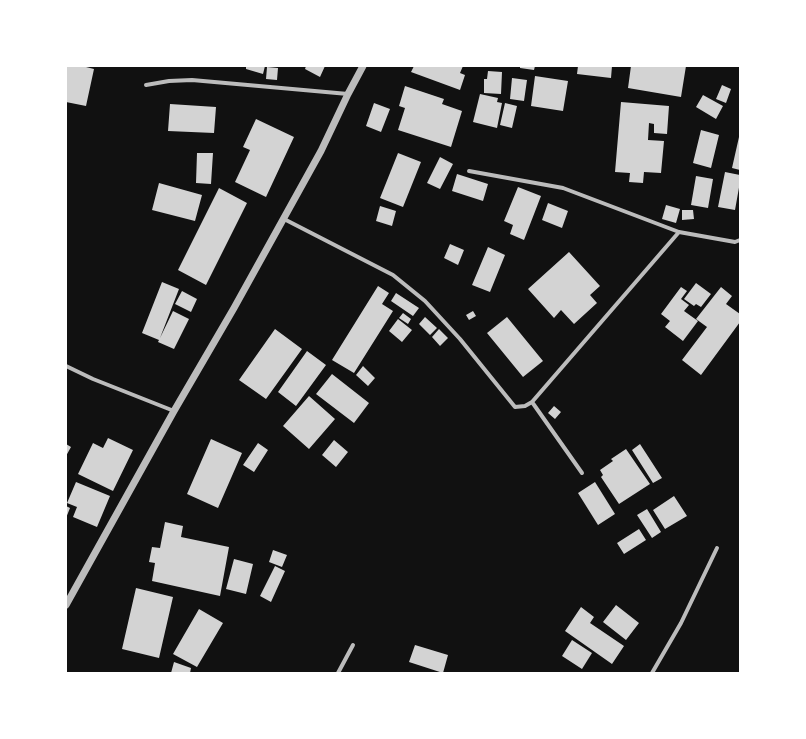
<!DOCTYPE html>
<html>
<head>
<meta charset="utf-8">
<style>
	body { margin:0 }
	#map { position:relative; width:806px; height:739px; overflow:hidden; background:#111; font-family:"DejaVu Sans",sans-serif }
	canvas { display:block }
	.frame { position:absolute; inset:0; border:67px solid #fff; pointer-events:none }
</style>
</head>
<body>
<div id="map">
<canvas width="806" height="739"></canvas>
<div class="frame"></div>
</div>
<script>
const ctx = document.querySelector('canvas').getContext('2d');
ctx.lineJoin = 'round';
function fill(path, color) { ctx.fillStyle = color; ctx.fill(path, 'evenodd'); }
function stroke(path, color, width, dash) { ctx.strokeStyle = color; ctx.lineWidth = width; ctx.lineCap = dash ? 'butt' : 'round'; ctx.setLineDash(dash || []); ctx.stroke(path); }
fill(new Path2D(`
	M66,66H82L94,69L86,106L66,102Z
	M246,66H265L263,74L246,69Z
	M306,66H325L320,77L305,69Z
	M414,66H463L460,73L465,75L460,90L411,72Z
	M520,66H535L534,70L520,68Z
	M578,66H612L611,78L577,74Z
	M631,66H686L681,97L628,88Z
	M267,67L278,68L277,80L266,79Z
	M488,71L502,72L501,94L484,93V79H487Z
	M535,76L568,81L563,111L531,106Z
	M512,78L527,80L524,101L510,99Z
	M722,85L731,89L726,103L716,99Z
	M405,86L444,99L442,104L462,111L451,147L398,130L405,108L399,106Z
	M480,94L498,98L497,102L502,103L497,128L473,122Z
	M703,95L723,106L716,119L696,107Z
	M621,102L669,106L667,134L654,133V124L649,123L648,140L664,141L661,173L644,172L643,183L629,182L630,173L615,172Z
	M374,103L390,109L381,132L366,126Z
	M505,103L517,106L512,128L500,125Z
	M170,104L216,107L214,133L168,131Z
	M256,119L294,137L266,197L235,182L250,150L243,147Z
	M701,130L719,135L711,168L693,163Z
	M739,137H740V170L732,168Z
	M197,153H213L211,184L196,183Z
	M398,153L421,162L403,207L380,198Z
	M440,157L453,164L440,189L427,183Z
	M725,172L740,175V182L735,210L718,207Z
	M457,174L488,184L483,201L452,191Z
	M696,176L713,179L708,208L691,205Z
	M159,183L202,195L195,221L152,210Z
	M518,187L541,196L524,240L510,234L513,225L504,221Z
	M219,188L247,203L206,285L178,270Z
	M548,203L568,211L562,228L542,220Z
	M666,205L680,209L676,223L662,219Z
	M380,206L396,211L392,226L376,221Z
	M682,210H693L694,219L682,220Z
	M450,244L464,250L458,265L444,258Z
	M488,247L505,255L490,292L472,285Z
	M569,252L600,286L590,295L597,303L574,324L561,310L554,318L528,289Z
	M162,282L179,289L160,338L173,311L189,319L174,349L158,342L159,340L142,333Z
	M696,283L711,294L701,307L696,304L694,306L684,299Z
	M378,286L389,293L382,304L393,311L354,373L332,360Z
	M681,287L687,291L681,299L689,305L684,311L698,321L683,341L665,327L670,321L661,314Z
	M721,287L732,296L726,304L740,314V322L701,375L682,360L707,327L696,319Z
	M182,291L197,299L191,312L175,304Z
	M396,293L419,308L413,316L391,301Z
	M473,311L476,316L469,320L466,315Z
	M403,313L411,319L408,324L399,318Z
	M425,317L437,328L430,335L419,324Z
	M507,317L543,361L523,377L487,333Z
	M398,319L412,330L402,342L389,331Z
	M275,329L302,349L266,399L239,380Z
	M439,329L448,338L440,346L432,337Z
	M307,351L326,365L296,406L278,392Z
	M363,366L375,378L368,386L356,375Z
	M332,374L369,403L354,423L316,394Z
	M309,396L335,419L309,449L283,426Z
	M554,406L561,412L555,419L548,413Z
	M108,438L133,450L113,491L78,474L93,443L103,448Z
	M211,439L242,453L218,508L187,494Z
	M334,440L348,452L336,467L322,455Z
	M258,443L268,450L254,472L243,465Z
	M66,444L71,447L66,456Z
	M640,444L662,478L653,483L632,450Z
	M626,449L650,484L619,504L601,477L603,475L600,470L613,461L611,459Z
	M76,482L110,496L97,527L73,517L77,507L67,503Z
	M595,482L615,514L598,525L578,493Z
	M674,496L687,516L665,529L653,510Z
	M66,506L70,508L66,518Z
	M647,509L661,532L652,538L637,515Z
	M165,522L183,526L181,537L229,547L220,596L152,581L155,563L149,562L152,547L160,548Z
	M639,529L646,540L624,554L617,543Z
	M273,550L287,555L282,567L269,562Z
	M234,559L253,564L246,594L226,589Z
	M275,566L285,571L271,602L260,596Z
	M136,588L173,597L159,658L122,649Z
	M616,605L639,623L626,640L603,622Z
	M581,607L594,617L590,623L624,646L612,664L565,631Z
	M199,609L223,623L197,667L173,654Z
	M572,640L592,653L582,669L562,656Z
	M415,645L448,655L443,673L409,662Z
	M174,662L191,668L190,673H171Z`), '#d3d3d3');
stroke(new Path2D(`
	M146,85L169,81L192,80L348,94
	M469,171L563,188L679,232L735,242L740,240
	M284,219L393,275L425,301L460,339L515,407L525,406L532,402L679,232
	M66,366L93,379L174,411
	M532,402L582,473
	M338,673L353,645
	M652,673L681,623L717,548`), '#bcbcbc', 4);
stroke(new Path2D(`
	M66,605L174,411L234,308L321,151L348,94L363,66`), '#bcbcbc', 7);
</script>
</body>
</html>
